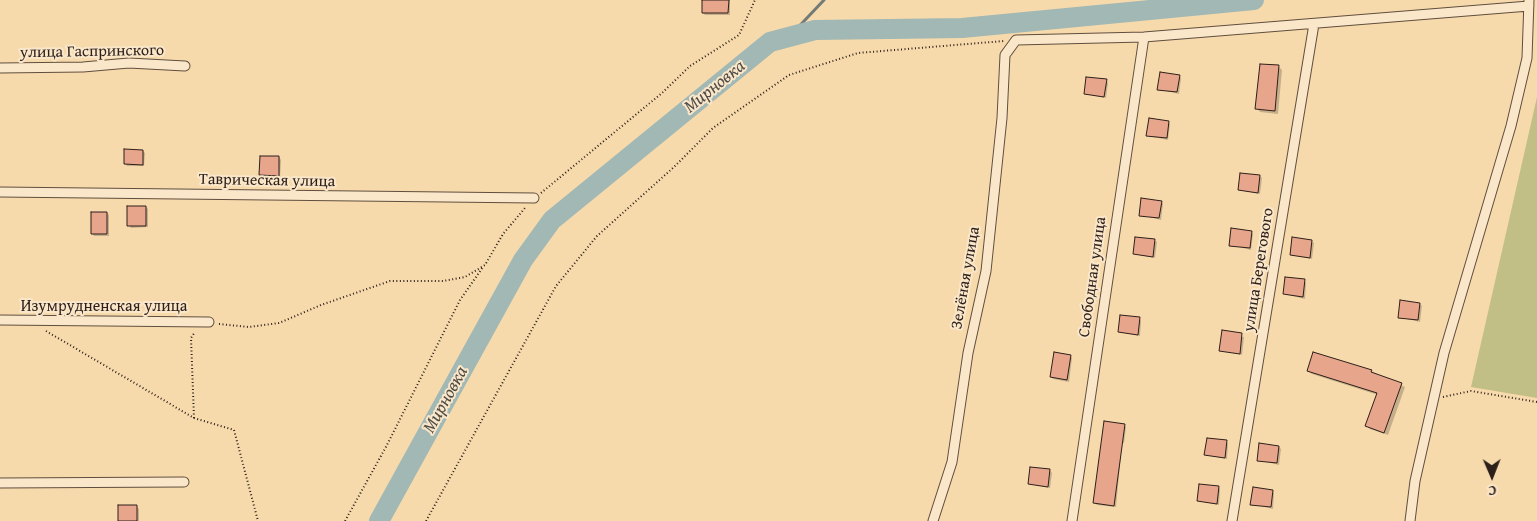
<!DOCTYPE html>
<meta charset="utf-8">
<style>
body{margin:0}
#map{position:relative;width:1537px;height:521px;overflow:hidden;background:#f7daac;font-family:"Gentium Book Plus",serif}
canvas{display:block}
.north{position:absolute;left:1467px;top:451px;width:50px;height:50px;-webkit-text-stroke:4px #fae7c9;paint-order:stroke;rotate:179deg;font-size:14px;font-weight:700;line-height:20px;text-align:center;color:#2d1f1a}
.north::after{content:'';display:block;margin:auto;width:18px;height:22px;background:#2d1f1a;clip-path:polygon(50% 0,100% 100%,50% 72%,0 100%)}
</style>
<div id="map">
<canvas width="1537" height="521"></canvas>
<div class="north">С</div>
</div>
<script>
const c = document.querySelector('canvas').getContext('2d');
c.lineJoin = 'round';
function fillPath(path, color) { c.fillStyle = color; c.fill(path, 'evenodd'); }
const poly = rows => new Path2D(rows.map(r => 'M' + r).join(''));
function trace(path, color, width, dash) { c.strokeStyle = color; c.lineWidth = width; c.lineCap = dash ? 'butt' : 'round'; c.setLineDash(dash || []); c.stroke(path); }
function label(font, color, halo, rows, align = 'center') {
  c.font = font + ' "Gentium Book Plus",serif'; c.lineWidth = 4; c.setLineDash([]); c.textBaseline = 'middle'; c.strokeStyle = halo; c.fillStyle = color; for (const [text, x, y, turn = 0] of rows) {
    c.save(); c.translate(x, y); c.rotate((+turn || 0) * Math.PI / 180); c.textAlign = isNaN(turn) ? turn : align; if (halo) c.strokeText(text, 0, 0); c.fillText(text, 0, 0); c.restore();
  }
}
fillPath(poly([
 [1537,97,1537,398,1471,387]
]), '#c1be86');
fillPath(poly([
 [703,0,730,0,730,15,705,15,703,13],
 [1279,67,1282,70,1278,114,1260,112,1257,108],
 [1179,76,1181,78,1179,94,1159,89],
 [1106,80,1108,83,1106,98,1086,94],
 [1168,122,1170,124,1168,140,1148,136],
 [143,151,145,153,144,166,127,166,125,163],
 [279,157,281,160,280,178,263,177,260,175],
 [1260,176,1262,178,1260,194,1239,190],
 [1161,202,1163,204,1161,220,1141,215],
 [146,207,148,209,148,227,131,228,129,225],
 [107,213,109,215,109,236,94,236,92,233],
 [1251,232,1253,234,1251,250,1231,245],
 [1154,240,1157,242,1155,258,1134,254],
 [1311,241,1314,243,1312,259,1291,255],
 [1304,280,1306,283,1305,299,1284,294],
 [1420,304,1422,306,1420,322,1399,317],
 [1139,318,1141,321,1140,336,1119,332],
 [1223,332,1244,337,1242,355,1220,350],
 [1314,353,1371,371,1405,387,1388,435,1370,429,1367,426,1378,395,1312,374,1308,371],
 [1070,356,1072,358,1069,382,1053,379,1051,377],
 [1124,425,1126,427,1124,443,1122,443,1116,507,1097,505,1095,503],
 [1226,441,1228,444,1227,459,1206,455],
 [1279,447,1281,449,1279,465,1258,460],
 [1050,470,1052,473,1050,488,1029,484],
 [1218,487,1220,489,1219,505,1198,501],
 [1272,491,1274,493,1273,509,1252,504],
 [137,507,139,509,139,521,119,521]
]), '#0003');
trace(poly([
 [788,38,824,0]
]), '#737b76', 3);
trace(poly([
 [379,521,523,260,552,220,770,42,815,30,962,28,1254,0]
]), '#a1b8b4', 20);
const building = poly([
 [702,0,729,0,728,13,702,13,702,0],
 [1260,64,1279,65,1275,111,1255,109,1260,64],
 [1160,72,1180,75,1177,92,1157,90,1160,72],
 [1086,77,1107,79,1104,97,1084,94,1086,77],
 [1149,118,1169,121,1167,138,1146,136,1149,118],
 [124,149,143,150,143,165,124,164,124,149],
 [260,156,279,156,279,176,259,175,260,156],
 [1240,173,1260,175,1258,193,1238,190,1240,173],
 [1141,198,1162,201,1159,218,1139,216,1141,198],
 [127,206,146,206,146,226,127,226,127,206],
 [91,212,107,212,107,234,91,234,91,212],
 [1231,228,1252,231,1250,248,1229,246,1231,228],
 [1135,237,1155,239,1153,257,1133,254,1135,237],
 [1292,237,1312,240,1310,258,1290,255,1292,237],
 [1285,277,1305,279,1303,297,1283,294,1285,277],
 [1400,300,1420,303,1418,320,1398,318,1400,300],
 [1120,315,1140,317,1138,335,1118,332,1120,315],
 [1222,330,1242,333,1240,354,1219,351,1222,330],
 [1054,352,1071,355,1067,380,1050,377,1054,352],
 [1313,352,1372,370,1371,372,1402,383,1384,433,1365,426,1377,393,1307,371,1313,352],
 [1104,421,1125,424,1114,506,1093,503,1104,421],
 [1207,438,1227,440,1225,458,1204,455,1207,438],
 [1259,443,1279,446,1277,463,1257,461,1259,443],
 [1030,467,1050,469,1048,487,1028,484,1030,467],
 [1199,484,1219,486,1217,504,1197,501,1199,484],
 [1253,487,1273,490,1271,507,1250,505,1253,487],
 [118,505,137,505,137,521,118,521,118,505]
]);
fillPath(building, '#e7a58b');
trace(building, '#2d1f1a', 1);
const street = poly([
 [0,68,83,67,129,63,185,66],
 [0,192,534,198],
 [0,320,209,322],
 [0,483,184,482],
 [933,521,952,462,968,353,986,271,1002,118,1005,55,1016,40,1144,37,1529,6],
 [1072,521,1144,37],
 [1232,521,1314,24],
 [1410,521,1415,481,1444,353,1511,126,1527,58,1529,0]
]);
trace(street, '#604e3e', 11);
trace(poly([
 [541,193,662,93,690,66,739,35,755,0],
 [219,324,249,327,279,323,321,305,390,281,443,281,465,277,485,265,503,234,525,208],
 [46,331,194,418,234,430,258,521],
 [1443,397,1471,391,1537,402],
 [194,418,191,338,195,332],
 [345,521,387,445,460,300,483,267],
 [426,521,556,286,597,236,674,167,713,128,789,75,858,53,1004,41]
]), '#2d1f1a', 2, [1, 2.5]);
trace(street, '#fae7c9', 9);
label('16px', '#2d1f1a', '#fae7c9', [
 ["улица Гаспринского",92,52,-1],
 ["Таврическая улица",267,181,1],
 ["улица Берегового",1259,270,-81],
 ["Свободная улица",1093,277,-82],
 ["Зелёная улица",966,278,-80],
 ["Изумрудненская улица",104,307]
]);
label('italic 18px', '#504d48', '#fae7c9', [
 ["Мирновка",715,87,-39],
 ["Мирновка",446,400,-61]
]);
</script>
